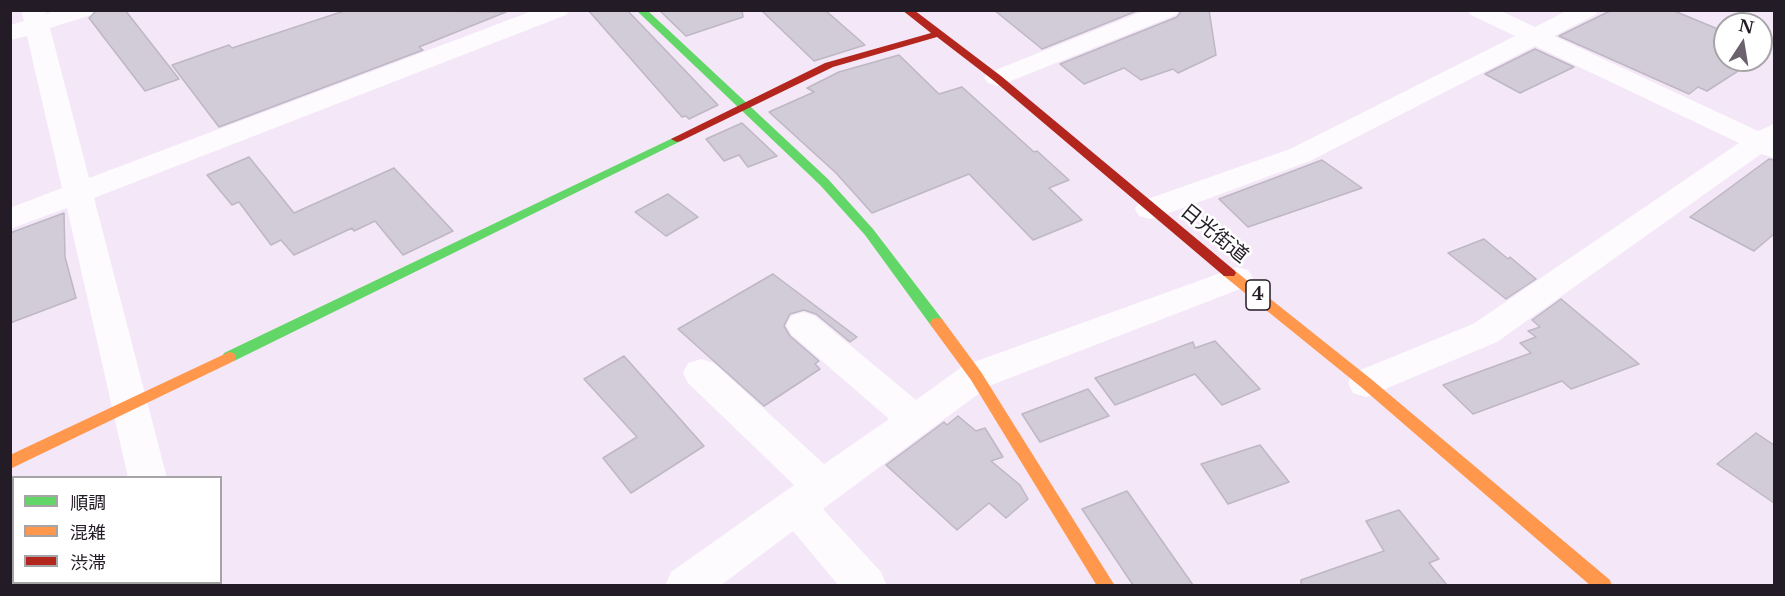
<!DOCTYPE html>
<meta charset="utf-8">
<style>
body{margin:0}
#map{position:relative;width:1785px;height:596px;overflow:hidden;background:#f4e7f7;font-family:"Libre Baskerville","Noto Sans JP",serif}
canvas{display:block}
.frame{position:absolute;inset:0;border:12px solid #231b25;pointer-events:none}
.legend{position:absolute;left:12px;top:476px;width:210px;height:108px;box-sizing:border-box;background:#fff;border:2px solid #a7a4a8;margin:0;padding:8px 10px;list-style:none;font-size:18px;color:#231b25}
.legend li{display:flex;align-items:center;gap:12px;height:30px}
.legend b{width:30px;border:2px solid #a7a4a8}
.north{position:absolute;left:1713px;top:12px;width:60px;height:60px;box-sizing:border-box;background:#fff;border:2px solid #a7a4a8;border-radius:50%;rotate:12deg;font-size:16px;font-weight:700;line-height:24px;text-align:center;color:#231b25}
.north::after{content:'';display:block;margin:auto;width:21px;height:27px;background:#6c626e;clip-path:polygon(50% 0,100% 100%,50% 72%,0 100%)}
</style>
<div id="map">
<canvas width="1785" height="596"></canvas>
<div class="frame"></div>
<ul class="legend">
<li><b style="height:8px;background:#63d668"></b>順調</li>
<li><b style="height:8px;background:#ff974d"></b>混雑</li>
<li><b style="height:8px;background:#b3261e"></b>渋滞</li>
</ul>
<div class="north">N</div>
</div>
<script>
const c = document.querySelector('canvas').getContext('2d');
c.lineJoin = 'round';
function fillPath(path, color) { c.fillStyle = color; c.fill(path, 'evenodd'); }
const poly = rows => new Path2D(rows.map(r => 'M' + r).join(''));
function trace(path, color, width, dash) { c.strokeStyle = color; c.lineWidth = width; c.lineCap = dash ? 'butt' : 'round'; c.setLineDash(dash || []); c.stroke(path); }
function label(font, color, halo, rows, align = 'center') {
  c.font = font + ' "Libre Baskerville","Noto Sans JP",serif'; c.lineWidth = 5; c.setLineDash([]); c.textBaseline = 'middle'; c.strokeStyle = halo; c.fillStyle = color; for (const [text, x, y, turn = 0] of rows) {
    c.save(); c.translate(x, y); c.rotate((+turn || 0) * Math.PI / 180); c.textAlign = isNaN(turn) ? turn : align; if (halo) c.strokeText(text, 0, 0); c.fillText(text, 0, 0); c.restore();
  }
}
const building = poly([
 [97,10,125,10,179,79,145,91,89,18,97,10],
 [347,10,506,12,419,47,423,50,219,127,172,65,229,45,232,48,347,10],
 [588,10,627,10,718,105,689,119,686,116,682,117,588,10],
 [659,10,742,10,743,17,686,36,659,10],
 [761,10,825,10,865,45,814,61,761,10],
 [994,10,1139,10,1042,49,994,10],
 [1182,10,1209,10,1216,55,1178,73,1173,69,1141,80,1124,68,1084,84,1060,64,1177,17,1182,10],
 [1612,10,1672,10,1725,32,1725,60,1755,60,1707,91,1698,87,1689,94,1559,36,1612,10],
 [1535,49,1574,67,1520,93,1485,74,1535,49],
 [899,55,939,94,962,87,1034,152,1037,151,1069,180,1049,188,1082,220,1033,240,969,174,872,213,836,173,769,112,814,92,807,88,839,72,899,55],
 [742,123,777,156,748,167,739,155,724,161,706,139,742,123],
 [249,157,294,213,394,168,453,231,403,255,375,221,354,231,352,228,294,255,281,240,271,245,239,202,232,205,207,175,249,157],
 [1769,159,1774,160,1774,234,1754,251,1690,217,1769,159],
 [1322,160,1362,188,1248,227,1219,199,1322,160],
 [668,194,698,217,666,236,635,212,668,194],
 [64,213,65,257,76,298,10,323,10,233,64,213],
 [1484,239,1508,259,1510,257,1536,279,1506,299,1448,253,1484,239],
 [773,274,857,337,850,342,816,314,804,310,790,314,784,326,790,336,819,361,815,364,820,369,764,406,678,329,773,274],
 [1561,299,1639,364,1571,389,1562,381,1473,414,1443,385,1531,353,1520,343,1536,337,1528,331,1540,327,1532,320,1561,299],
 [1215,341,1260,389,1222,405,1195,374,1115,405,1095,378,1193,342,1195,348,1215,341],
 [624,356,704,446,631,493,603,458,637,437,584,379,624,356],
 [1088,389,1109,416,1040,442,1022,414,1088,389],
 [958,416,976,431,985,428,1003,457,991,461,1020,485,1028,499,1006,518,989,503,957,530,886,465,944,422,947,425,958,416],
 [1756,433,1774,445,1774,503,1717,464,1756,433],
 [1260,445,1289,482,1228,504,1201,464,1260,445],
 [1127,491,1193,585,1133,585,1082,509,1127,491],
 [1399,510,1439,559,1429,563,1447,585,1301,585,1301,580,1384,551,1366,521,1399,510]
]);
fillPath(building, '#d2ccd8');
trace(building, '#beb7c4', 1.5);
fillPath(poly([
 [21,10,45,10,46,14,57,10,95,10,91,15,50,28,89,178,535,10,570,10,566,15,94,198,167,478,128,478,67,208,10,229,10,208,62,188,27,36,10,40,10,25,24,21,21,10],
 [1146,10,1180,10,1176,15,1006,83,997,86,988,83,984,78,988,73,1146,10],
 [1467,10,1499,10,1535,27,1568,10,1599,10,1595,15,1554,36,1758,131,1774,124,1774,158,1761,154,1497,342,1366,397,1353,393,1348,383,1353,373,1473,324,1739,143,1535,46,1310,161,1161,216,1150,219,1139,216,1135,209,1139,202,1290,149,1515,36,1471,15,1467,10],
 [1237,267,1248,270,1253,278,1248,286,989,386,823,509,881,572,887,586,839,586,793,531,720,586,665,586,671,572,794,485,688,383,683,373,688,363,701,359,714,363,824,464,889,419,791,334,786,325,791,316,803,312,815,316,916,400,963,366,1237,267],
 [153,582,195,582,196,586,154,586,153,582]
]), '#fdfbfe');
fillPath(poly([
 [636,10,647,10,828,179,873,229,942,319,944,323,942,327,932,327,865,235,820,185,636,10],
 [677,136,681,137,681,141,234,361,224,361,222,357,224,353,677,136]
]), '#63d668');
fillPath(poly([
 [1229,268,1234,270,1371,379,1610,580,1612,586,1591,586,1361,387,1224,276,1222,273,1224,270,1229,268],
 [937,318,942,319,981,372,1115,586,1097,586,971,380,932,327,930,323,932,319,937,318],
 [229,352,234,353,236,357,234,361,10,469,10,455,229,352]
]), '#ff974d');
fillPath(poly([
 [902,10,914,10,1001,76,1234,270,1236,273,1234,276,1224,276,993,80,937,37,833,67,681,141,677,142,671,139,825,63,931,33,902,10]
]), '#b3261e');
for (const [x, y, w] of [
 [1258,295,24]
]) { const box = new Path2D(); box.roundRect(x - w / 2, y - 15, w, 30, 4.5); c.fillStyle = '#fff'; c.fill(box); trace(box, '#231b25', 1.5); }
label('bold 18px', '#231b25', null, [
 ["4",1258,295]
]);
label('20px', '#231b25', '#fff', [
 ["日光街道",1214,234,39]
]);
</script>
